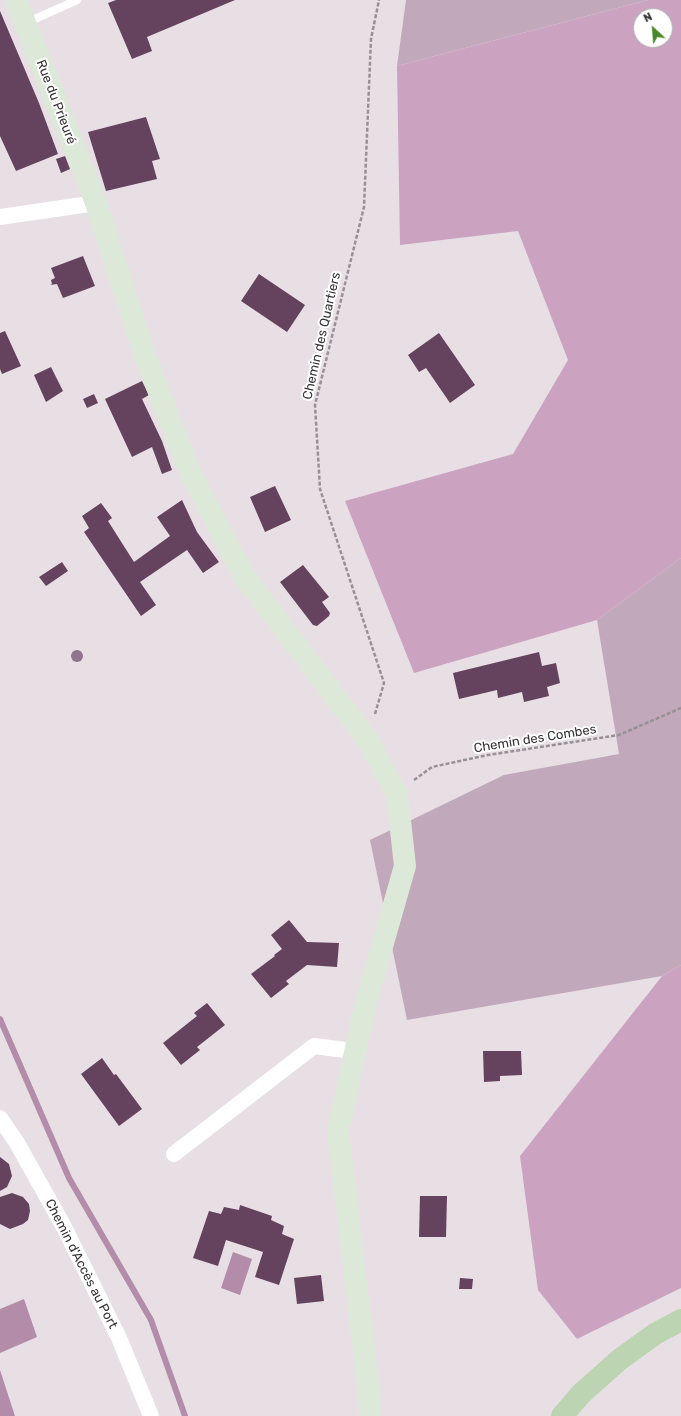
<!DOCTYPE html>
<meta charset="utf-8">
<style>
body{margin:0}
#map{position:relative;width:681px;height:1416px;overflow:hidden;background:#e8dfe5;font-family:Rubik,sans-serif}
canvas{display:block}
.north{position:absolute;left:633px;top:8px;width:40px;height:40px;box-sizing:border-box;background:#fff;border:1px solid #afadae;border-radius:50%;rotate:334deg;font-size:11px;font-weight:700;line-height:16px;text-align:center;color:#363335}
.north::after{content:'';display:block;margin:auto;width:14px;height:18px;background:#488727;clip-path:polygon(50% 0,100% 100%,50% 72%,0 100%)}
</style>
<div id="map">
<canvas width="681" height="1416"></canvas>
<div class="north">N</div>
</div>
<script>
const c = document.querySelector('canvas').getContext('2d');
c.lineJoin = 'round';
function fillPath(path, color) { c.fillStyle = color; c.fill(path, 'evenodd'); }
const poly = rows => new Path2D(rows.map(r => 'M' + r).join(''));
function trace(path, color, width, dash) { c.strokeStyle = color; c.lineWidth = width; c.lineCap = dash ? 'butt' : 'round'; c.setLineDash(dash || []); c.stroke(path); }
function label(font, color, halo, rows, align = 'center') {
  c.font = font + ' Rubik,sans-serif'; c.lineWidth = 4; c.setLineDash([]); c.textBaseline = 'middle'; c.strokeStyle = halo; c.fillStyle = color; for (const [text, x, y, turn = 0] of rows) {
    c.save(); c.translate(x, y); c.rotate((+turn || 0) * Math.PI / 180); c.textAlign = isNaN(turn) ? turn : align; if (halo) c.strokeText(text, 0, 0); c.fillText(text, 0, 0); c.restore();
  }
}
fillPath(poly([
 [406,0,648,0,397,66],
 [681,558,681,965,662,976,407,1020,370,840,504,775,619,754,597,620]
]), '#c1a8ba');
fillPath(poly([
 [648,0,681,0,681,558,597,620,414,673,345,501,513,454,568,360,518,231,400,245,397,66],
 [641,16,665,16,665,40,641,40],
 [681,965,681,1288,577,1339,538,1290,520,1156,662,976]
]), '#cba3c0');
fillPath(poly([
 [233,1252,252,1259,240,1295,221,1288],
 [24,1299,37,1337,0,1353,0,1309],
 [0,1370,15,1416,0,1416]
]), '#b38ca9');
trace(poly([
 [0,1019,69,1178,151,1320,185,1416]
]), '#b38ca9', 6);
fillPath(poly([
 [116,0,235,0,147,37,152,51,132,59,108,3],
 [0,11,39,103,58,154,16,171,0,136],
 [146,117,160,159,152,161,157,179,106,191,88,132],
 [65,156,70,169,61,173,56,159],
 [83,256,95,286,63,298,57,284,50,285,52,284,51,280,55,278,51,268],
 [259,274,305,305,287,332,241,301],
 [5,331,21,366,2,374,0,369,0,333],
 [439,333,475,385,450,403,426,368,419,372,408,355],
 [51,367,63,391,46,402,34,375],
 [142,381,149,395,142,399,162,441,172,470,162,474,152,447,132,457,105,399],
 [94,394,98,403,87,408,83,399],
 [275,486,291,520,265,532,250,497],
 [182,500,197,532,219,562,203,573,187,550,140,582,156,605,141,616,84,532,89,528,82,516,101,503,112,518,108,521,134,562,170,536,157,517],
 [62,562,68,571,46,586,39,577],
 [303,565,329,597,322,602,330,613,329,616,317,626,313,625,280,582],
 [539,652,542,666,556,663,560,683,547,687,549,696,524,702,522,692,498,698,497,690,459,699,453,673],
 [289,920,307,942,339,943,337,967,307,965,286,981,289,984,271,998,251,974,275,956,274,955,282,949,271,935],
 [207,1003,225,1025,197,1047,200,1050,181,1065,163,1043,197,1016,194,1013],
 [483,1051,521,1051,522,1075,500,1076,500,1081,484,1082],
 [102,1058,114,1075,116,1074,142,1109,119,1126,81,1074],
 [0,1157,9,1164,12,1176,7,1187,0,1191],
 [12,1193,23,1197,29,1204,30,1211,28,1220,23,1224,10,1229,0,1224,0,1197],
 [420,1196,447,1196,446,1237,419,1237],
 [240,1205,272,1216,271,1220,284,1226,282,1234,294,1239,279,1285,255,1277,263,1252,226,1240,218,1266,193,1258,209,1211,221,1214,224,1207,239,1210],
 [321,1275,324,1301,297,1304,294,1278],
 [460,1278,473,1279,472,1289,459,1289]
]), '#65425d');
trace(poly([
 [375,714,384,683,320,489,315,405,364,207,371,39,379,0],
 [414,780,432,767,488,755,619,735,681,708]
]), '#979195', 2.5, [4, 2]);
trace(poly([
 [26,23,77,0]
]), '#fff', 8);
trace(poly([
 [0,217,96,203],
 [0,1118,17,1143,64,1227,119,1338,151,1416],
 [174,1154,314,1046,354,1051]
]), '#fff', 16);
trace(poly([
 [16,0,96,203,145,356,190,472,244,576,367,739,397,794,405,866,365,1006,338,1131,368,1385,370,1416]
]), '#dde9d8', 22);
trace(poly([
 [562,1416,581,1394,619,1360,655,1334,681,1320]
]), '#bcd4b2', 22);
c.fillStyle = '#92738c';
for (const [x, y] of [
 [77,656]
]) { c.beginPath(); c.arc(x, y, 6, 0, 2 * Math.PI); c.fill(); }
label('13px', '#363335', '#fff', [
 ["Rue du Prieuré",56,102,69],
 ["Chemin des Quartiers",322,336,-77],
 ["Chemin des Combes",535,739,-9],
 ["Chemin d'Accès au Port",81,1264,63]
]);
</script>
